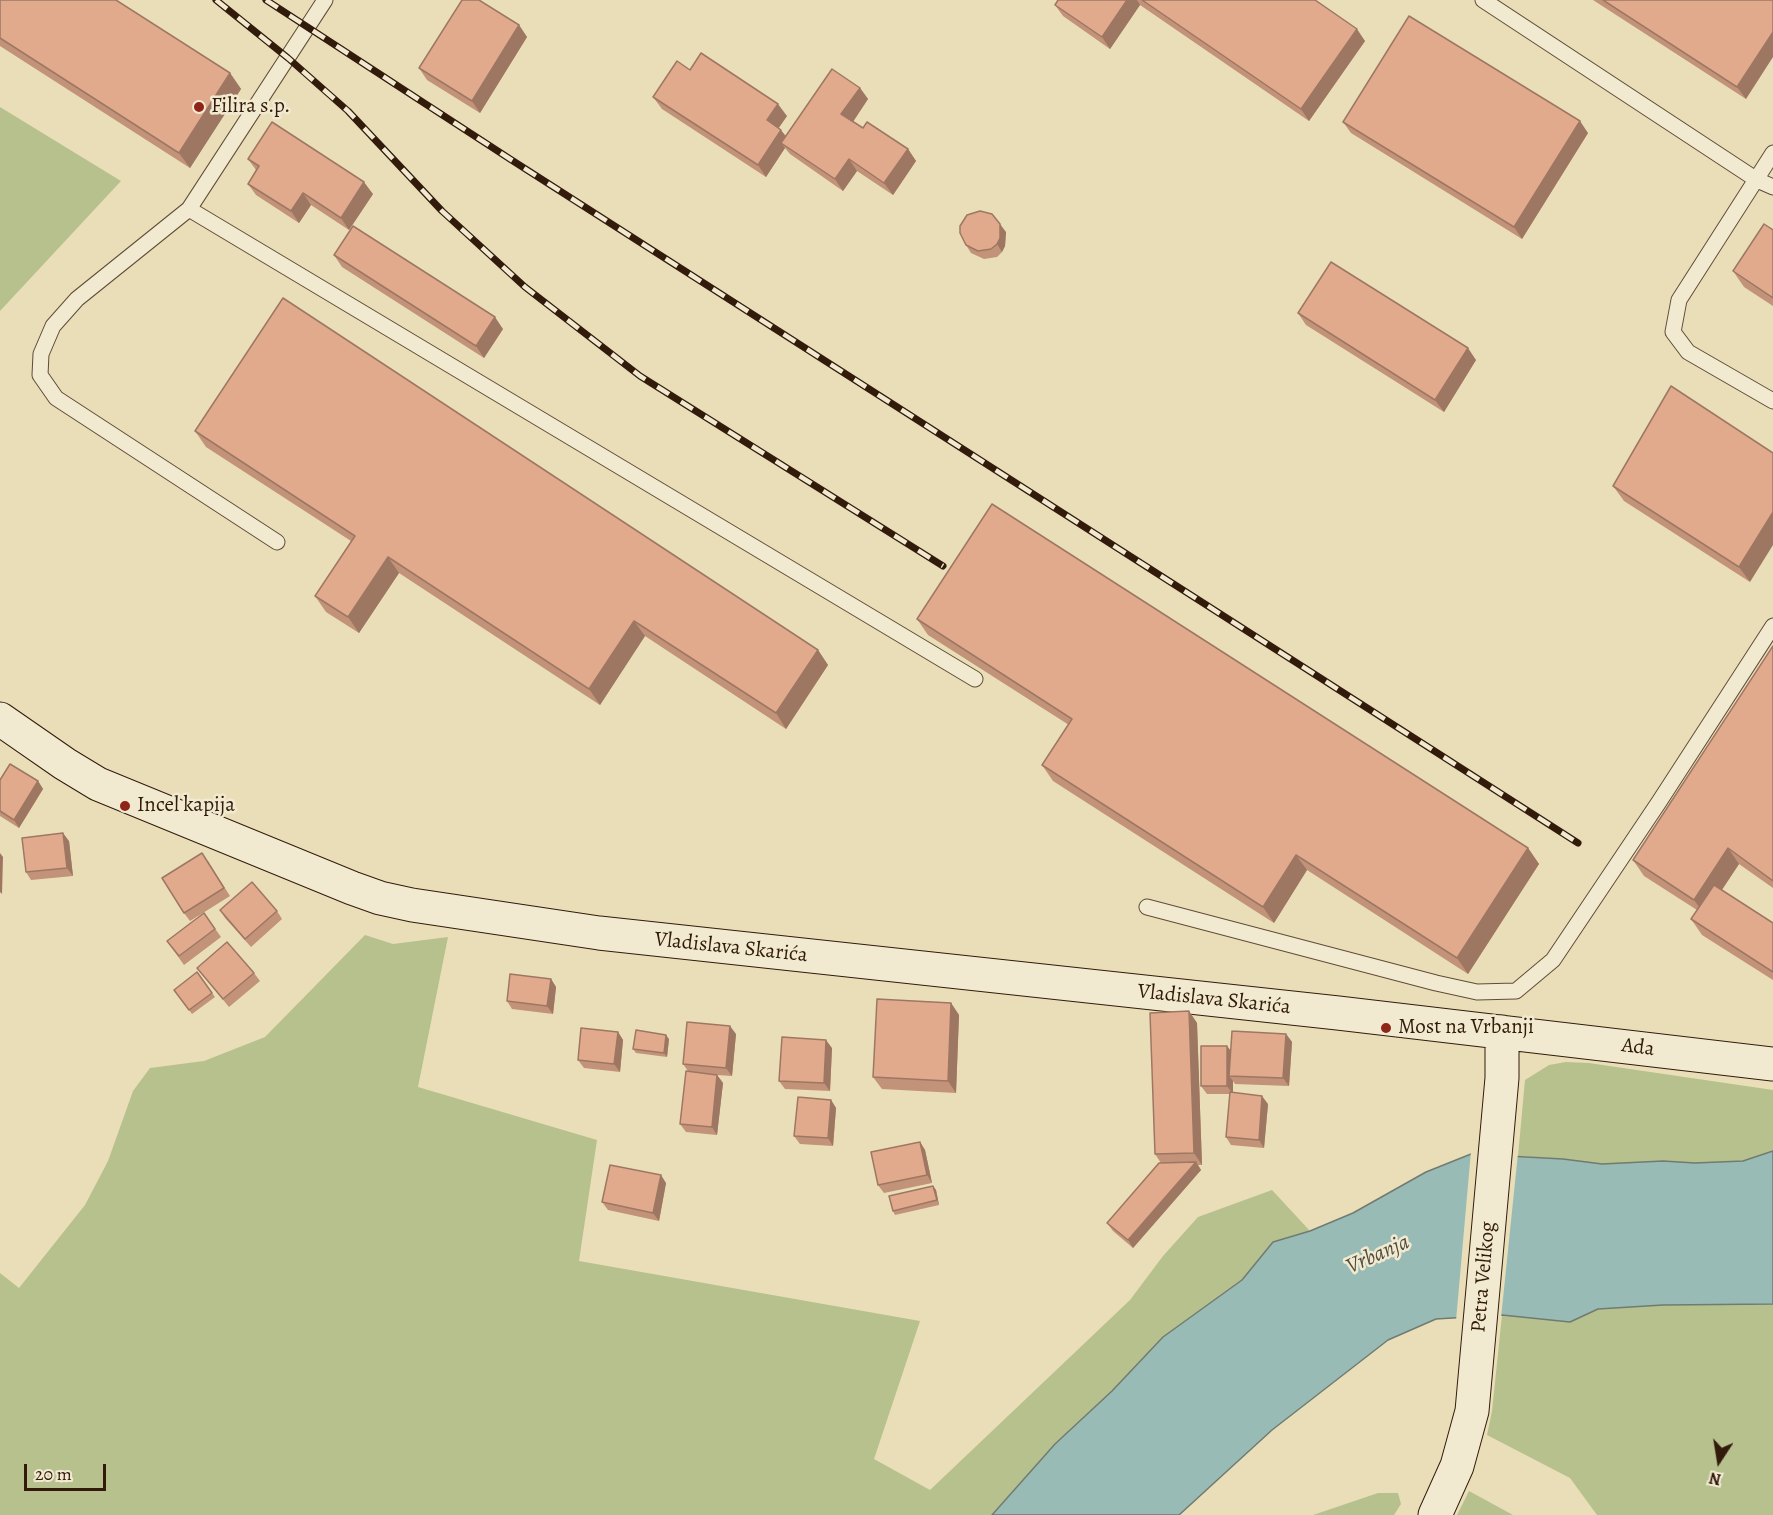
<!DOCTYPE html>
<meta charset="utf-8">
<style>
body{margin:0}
#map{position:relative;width:1773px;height:1515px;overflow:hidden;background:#e9deb8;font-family:Alegreya,serif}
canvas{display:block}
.north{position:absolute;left:1689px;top:1431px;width:60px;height:60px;-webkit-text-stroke:4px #f1ead1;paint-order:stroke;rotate:192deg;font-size:16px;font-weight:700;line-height:24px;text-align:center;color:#321b0b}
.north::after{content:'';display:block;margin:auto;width:21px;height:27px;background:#321b0b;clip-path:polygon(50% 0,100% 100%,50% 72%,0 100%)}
.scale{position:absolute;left:24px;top:1464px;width:82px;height:27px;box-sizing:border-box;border:3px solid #321b0b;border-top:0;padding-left:8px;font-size:18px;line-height:21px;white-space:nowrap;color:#321b0b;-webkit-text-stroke:4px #f1ead1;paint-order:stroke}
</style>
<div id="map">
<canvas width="1773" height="1515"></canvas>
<div class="north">N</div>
<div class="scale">20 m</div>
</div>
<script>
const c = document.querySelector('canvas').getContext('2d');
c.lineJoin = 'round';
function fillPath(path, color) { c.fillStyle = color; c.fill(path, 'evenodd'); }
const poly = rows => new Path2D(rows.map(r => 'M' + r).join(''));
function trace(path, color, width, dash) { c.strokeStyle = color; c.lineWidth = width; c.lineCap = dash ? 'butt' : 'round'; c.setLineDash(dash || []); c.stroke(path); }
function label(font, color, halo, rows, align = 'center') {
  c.font = font + ' Alegreya,serif'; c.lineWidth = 5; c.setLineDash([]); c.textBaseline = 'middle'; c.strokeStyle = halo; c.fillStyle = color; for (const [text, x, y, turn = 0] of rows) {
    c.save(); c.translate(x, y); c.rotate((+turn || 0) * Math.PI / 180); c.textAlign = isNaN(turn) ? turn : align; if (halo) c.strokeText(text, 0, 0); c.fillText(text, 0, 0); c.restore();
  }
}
fillPath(poly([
 [0,107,121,181,0,311],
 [365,935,393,944,448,937,418,1087,597,1140,579,1261,920,1321,874,1459,930,1490,1130,1300,1163,1256,1198,1217,1272,1190,1310,1231,1273,1242,1242,1280,1163,1337,1112,1391,1055,1444,992,1515,0,1515,0,1273,19,1288,85,1205,108,1161,133,1091,150,1068,204,1061,265,1037],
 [1566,1062,1589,1063,1773,1090,1773,1151,1743,1161,1695,1163,1663,1161,1602,1164,1563,1159,1518,1156,1525,1080,1549,1065],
 [1773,1304,1773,1515,1597,1515,1570,1478,1487,1435,1492,1411,1502,1315,1570,1322,1598,1309,1663,1305],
 [1469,1491,1513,1515,1457,1515],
 [1378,1493,1398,1493,1401,1504,1394,1515,1313,1515]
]), '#b7c18e');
const water = poly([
 [1773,1151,1773,1304,1663,1305,1598,1309,1570,1322,1502,1315,1436,1319,1388,1340,1272,1430,1179,1515,992,1515,1055,1444,1112,1391,1163,1337,1242,1280,1273,1242,1310,1231,1353,1213,1426,1172,1471,1154,1563,1159,1602,1164,1663,1161,1695,1163,1743,1161,1773,1151]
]);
fillPath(water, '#99bbb6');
trace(water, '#707b72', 1.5);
fillPath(poly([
 [1471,1151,1518,1153,1501,1318,1456,1321]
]), '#e9deb8');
const lane = poly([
 [325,0,189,209,975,679],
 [1483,0,1757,180,1773,187],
 [1773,153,1679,300,1673,332,1688,352,1773,401],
 [189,209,77,299,53,326,41,354,40,375,56,398,277,542],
 [1147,907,1436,983,1477,992,1516,991,1553,960,1659,802,1773,626]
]);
const secondary = poly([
 [0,719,65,764,98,784,352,888,380,898,412,905,599,933,1338,1013,1773,1064],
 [1435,1515,1457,1466,1472,1411,1502,1078,1502,1032]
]);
trace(lane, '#604c36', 17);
trace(secondary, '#321b0b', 35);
trace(lane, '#f1ead1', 15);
trace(secondary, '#f1ead1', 33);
const rail = poly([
 [216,0,288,58,348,111,442,211,525,287,640,376,943,566],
 [266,0,510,159,1578,843]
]);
trace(rail, '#321b0b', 7);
trace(rail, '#f1ead1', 4.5, [14]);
fillPath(poly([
 [0,0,230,73,241,89,190,168,0,46],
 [1058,0,1315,0,1365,41,1309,121,1140,5,1110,49,1063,16,1055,5],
 [1593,0,1773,0,1746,99],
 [519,25,527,37,480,113,427,80,419,68],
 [690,70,787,116,778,128,786,136,860,88,868,99,853,122,863,128,908,149,916,161,893,195,857,171,843,191,790,154,785,148,766,177,662,109,653,97],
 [1343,122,1588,133,1522,239,1351,133],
 [248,159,373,194,349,230,311,205,299,223,256,195,248,184,256,170],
 [1773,230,1773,306,1744,287,1733,271],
 [1006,232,1005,246,1002,252,997,257,984,259,971,253,966,245],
 [334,255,503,329,484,358,342,267],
 [1298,313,1476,360,1444,412,1306,325],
 [1671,386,1750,582,1624,501,1613,486],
 [195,431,818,650,828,665,786,729,645,636,600,705,399,573,359,633,326,612,315,596,351,541,206,447],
 [917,619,1528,848,1539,864,1468,974,1307,870,1274,923,1053,781,1042,765,1069,725,928,635],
 [1773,646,1773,888,1739,864,1722,890,1773,923,1773,980,1702,935,1691,919,1697,910,1644,876,1633,860],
 [0,780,38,781,43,789,19,828,0,816],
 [69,841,73,876,31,880,26,872],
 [208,861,230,896,190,921,184,913],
 [220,910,277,911,282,919,251,947,225,918],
 [204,913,221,937,184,965,167,941],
 [197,968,254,973,260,981,229,1007],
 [197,972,215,997,192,1014,174,990],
 [551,979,556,987,553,1014,512,1009,507,1001],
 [951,1003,959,1015,956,1093,882,1089,873,1077],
 [1189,1011,1197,1023,1202,1165,1198,1165,1201,1170,1133,1248,1113,1231,1107,1223,1161,1163,1155,1154],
 [618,1032,623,1040,620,1072,584,1068,578,1060],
 [736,1034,732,1076,717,1075,723,1083,717,1135,686,1132,680,1124,688,1071,683,1064],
 [1286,1034,1292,1042,1289,1086,1235,1084,1233,1081,1233,1093,1268,1104,1264,1148,1231,1145,1226,1137,1230,1094,1207,1094,1201,1086,1227,1046,1231,1051],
 [669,1039,667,1057,636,1053,633,1049],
 [832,1048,830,1091,785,1089,779,1081],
 [831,1100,836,1108,833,1146,800,1144,794,1136],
 [920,1142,925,1150,932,1183,884,1193,878,1185],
 [666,1183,659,1221,608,1210,602,1202],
 [933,1186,936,1190,939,1205,895,1215,893,1211]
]), '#c29279');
fillPath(poly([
 [1127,0,1137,0,1140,5,1110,49,1102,37],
 [519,25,527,37,480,113,472,101],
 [1357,29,1365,41,1309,121,1301,109],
 [1773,32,1773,57,1746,99,1737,87],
 [230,73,241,89,190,168,179,153],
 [860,88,868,99,850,126,841,114],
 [778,104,787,116,776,132,767,120],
 [1580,121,1588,133,1522,239,1514,227],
 [781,130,790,142,781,143,785,148,766,177,758,165],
 [908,149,916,161,893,195,884,183],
 [849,159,857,171,843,191,835,179],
 [364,182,373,194,349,230,341,218],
 [303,193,311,205,299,223,291,211],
 [1000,224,1006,232,1005,246,1002,252,997,244],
 [495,317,503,329,484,358,476,346],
 [1468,348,1476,360,1444,412,1435,400],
 [1773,512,1773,545,1750,582,1739,567],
 [388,557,399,573,359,633,348,617],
 [634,621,645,636,600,705,589,689],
 [818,650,828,665,786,729,776,713],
 [38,781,43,789,19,828,14,820],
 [63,833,69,841,73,876,67,868],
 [1528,848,1539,864,1468,974,1457,958],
 [1728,848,1739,864,1705,915,1694,900],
 [0,853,3,857,2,894,0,892],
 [1296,855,1307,870,1274,923,1263,907],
 [551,979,556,987,553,1014,547,1006],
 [951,1003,959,1015,956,1093,948,1081],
 [1189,1011,1197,1023,1202,1165,1194,1153],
 [730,1026,736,1034,732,1076,726,1068],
 [618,1032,623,1040,620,1072,614,1064],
 [1286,1034,1292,1042,1289,1086,1283,1078],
 [666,1035,669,1039,667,1057,664,1053],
 [826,1040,832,1048,830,1091,824,1083],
 [1227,1046,1233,1054,1229,1076,1233,1081,1233,1094,1227,1086],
 [717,1075,723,1083,717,1135,712,1127],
 [1262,1096,1268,1104,1264,1148,1259,1140],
 [831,1100,836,1108,833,1146,828,1138],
 [920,1142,925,1150,932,1183,927,1175],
 [1196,1162,1201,1170,1133,1248,1128,1240],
 [661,1175,666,1183,659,1221,653,1213],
 [933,1186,936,1190,939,1205,937,1200]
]), '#9e7763');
const building = poly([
 [0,0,116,0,230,73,179,153,0,38,0,0],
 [462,0,479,0,519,25,472,101,419,68,462,0],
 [1058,0,1127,0,1102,37,1055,5,1058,0],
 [1142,0,1315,0,1357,29,1301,109,1142,0],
 [1603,0,1773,0,1773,32,1737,87,1603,0],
 [1409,16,1580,121,1514,227,1343,122,1409,16],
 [701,53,778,104,767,120,781,130,758,165,653,97,677,61,690,70,701,53],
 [832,69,860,88,841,114,863,128,867,122,908,149,884,183,849,159,835,179,781,143,832,69],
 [272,122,364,182,341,218,303,193,291,211,248,184,259,166,248,159,272,122],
 [980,211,992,214,1000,224,1000,238,997,244,991,249,978,251,966,245,960,233,960,226,967,215,980,211],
 [1764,224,1773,230,1773,298,1733,271,1764,224],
 [353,226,495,317,476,346,334,255,353,226],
 [1331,262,1468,348,1435,400,1298,313,1331,262],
 [283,298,818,650,776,713,634,621,589,689,388,557,348,617,315,596,355,536,195,431,283,298],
 [1671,386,1773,453,1773,512,1739,567,1613,486,1671,386],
 [992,504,1528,848,1457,958,1296,855,1263,907,1042,765,1072,719,917,619,992,504],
 [1773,646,1773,881,1728,848,1694,900,1633,860,1773,646],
 [10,764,38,781,14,820,0,811,0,780,10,764],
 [63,833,67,868,26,872,22,838,63,833],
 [202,853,224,888,184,913,162,878,202,853],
 [252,882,277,911,245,939,220,910,252,882],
 [1714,885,1773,923,1773,972,1691,919,1714,885],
 [204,913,215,929,179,956,167,941,204,913],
 [227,942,254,973,223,999,197,968,227,942],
 [197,972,212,993,189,1010,174,990,197,972],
 [510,974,551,979,547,1006,507,1001,510,974],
 [877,999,951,1003,948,1081,873,1077,877,999],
 [1189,1011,1194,1153,1155,1154,1150,1013,1189,1011],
 [687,1022,730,1026,726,1068,683,1064,687,1022],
 [581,1028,618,1032,614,1064,578,1060,581,1028],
 [636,1030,666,1035,664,1053,633,1049,636,1030],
 [1232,1031,1286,1034,1283,1078,1229,1076,1232,1031],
 [782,1037,826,1040,824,1083,779,1081,782,1037],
 [1201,1046,1227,1046,1227,1086,1201,1086,1201,1046],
 [686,1071,717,1075,712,1127,680,1124,686,1071],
 [1230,1092,1262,1096,1259,1140,1226,1137,1230,1092],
 [798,1097,831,1100,828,1138,794,1136,798,1097],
 [920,1142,927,1175,878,1185,871,1152,920,1142],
 [1196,1162,1128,1240,1107,1223,1159,1163,1196,1162],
 [610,1165,661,1175,653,1213,602,1202,610,1165],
 [933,1186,937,1200,893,1211,889,1196,933,1186]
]);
fillPath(building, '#e2aa8d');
trace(building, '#9e7763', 1.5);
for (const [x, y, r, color] of [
 [199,107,6,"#8f2418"],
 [125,806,6,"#8f2418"],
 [1386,1028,6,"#8f2418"]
]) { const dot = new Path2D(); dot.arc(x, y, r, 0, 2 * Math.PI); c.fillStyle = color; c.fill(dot); trace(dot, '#f1ead1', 2); }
label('21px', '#321b0b', '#f1ead1', [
 ["Filira s.p.",211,107],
 ["Incel kapija",137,806],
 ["Most na Vrbanji",1398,1028]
], 'left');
label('21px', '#321b0b', '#f1ead1', [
 ["Vladislava Skarića",731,948,6],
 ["Vladislava Skarića",1214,1000,6],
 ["Ada",1638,1048,7],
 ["Petra Velikog",1484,1277,-85]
]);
label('italic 22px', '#514b3e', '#f1ead1', [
 ["Vrbanja",1378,1255,-24]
]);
</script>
